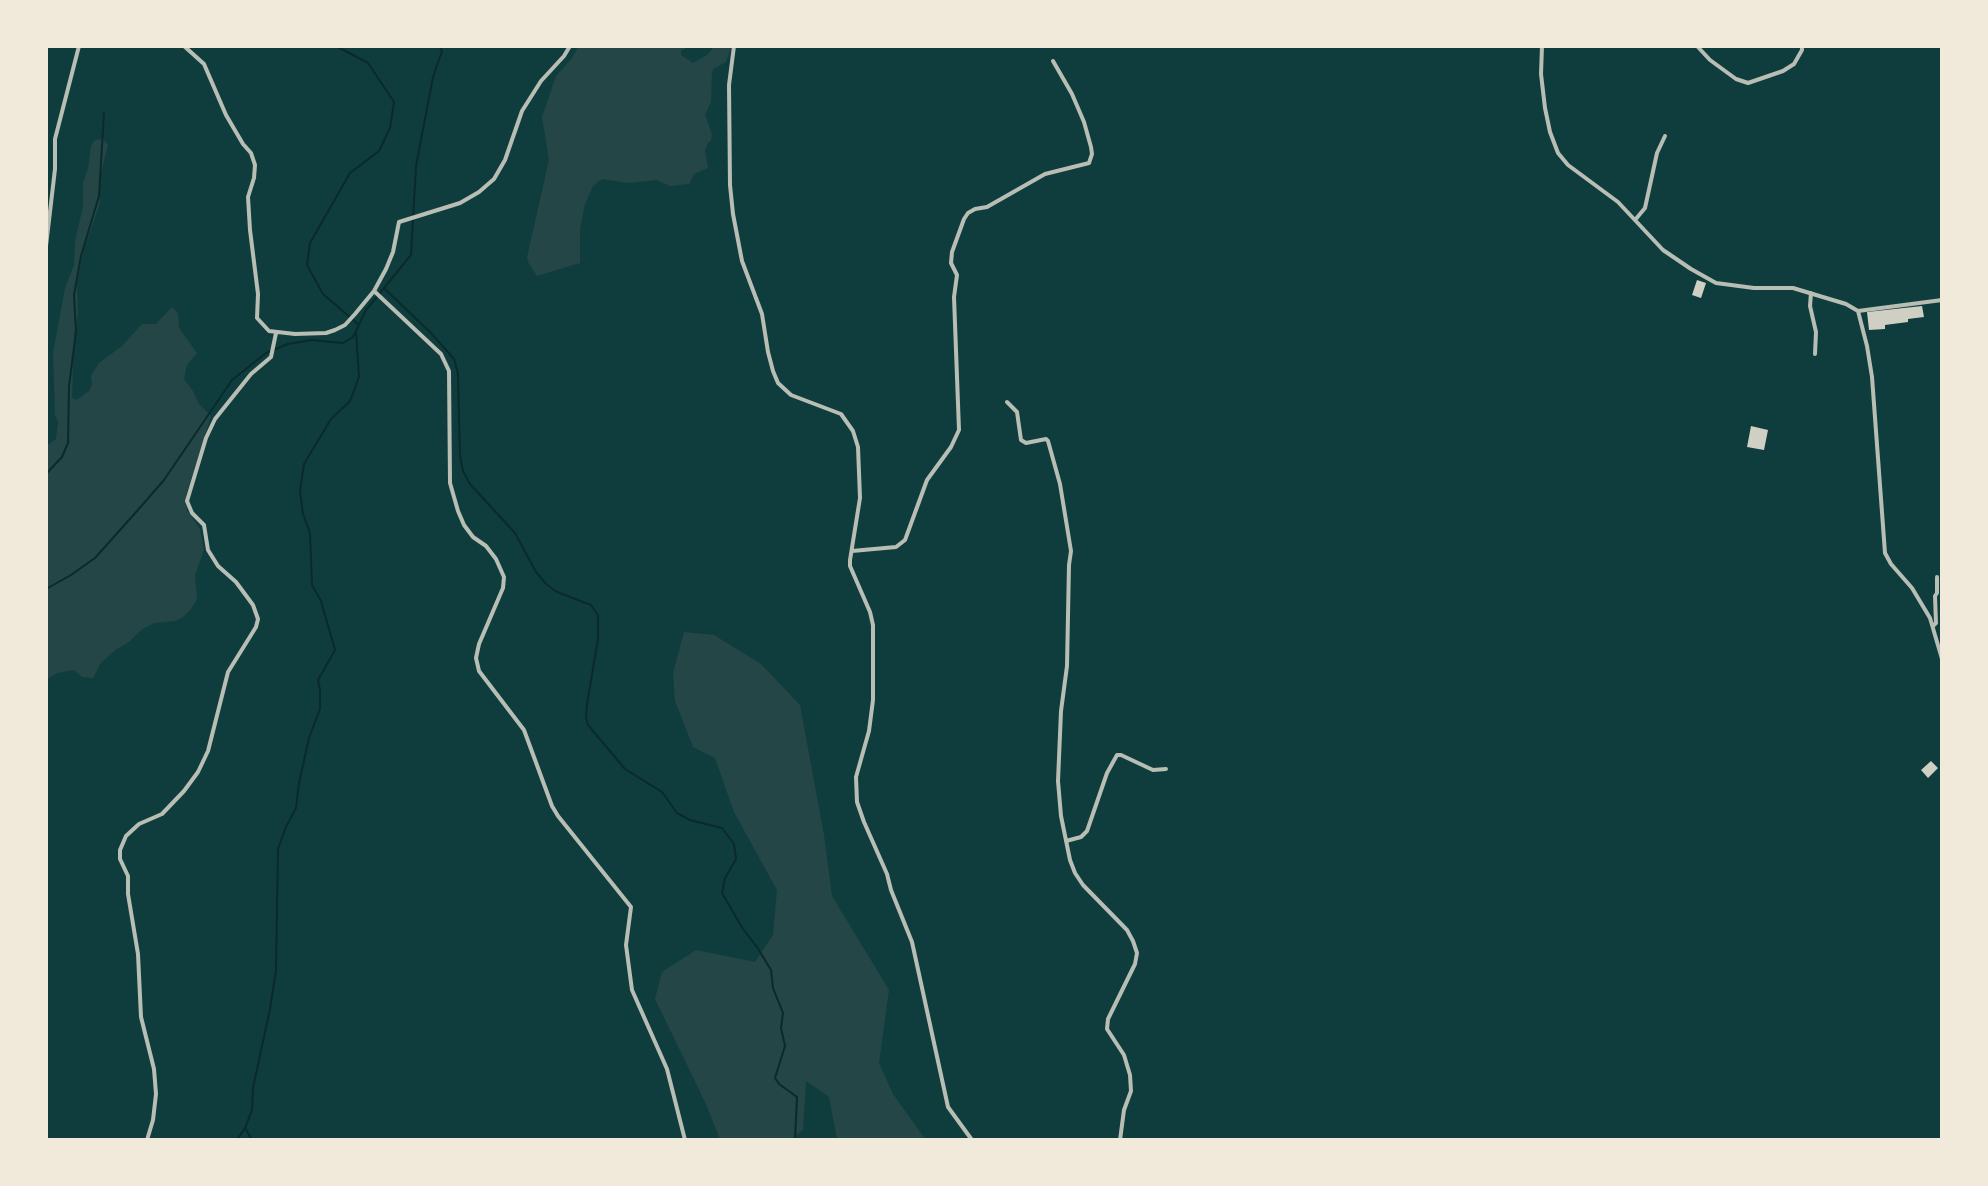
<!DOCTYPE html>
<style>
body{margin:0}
#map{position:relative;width:1988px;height:1186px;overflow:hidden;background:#0f3d3e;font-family:"Golos Text",sans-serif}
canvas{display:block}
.frame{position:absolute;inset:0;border:48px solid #f1e9da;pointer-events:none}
</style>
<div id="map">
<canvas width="1988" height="1186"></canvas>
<div class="frame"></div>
</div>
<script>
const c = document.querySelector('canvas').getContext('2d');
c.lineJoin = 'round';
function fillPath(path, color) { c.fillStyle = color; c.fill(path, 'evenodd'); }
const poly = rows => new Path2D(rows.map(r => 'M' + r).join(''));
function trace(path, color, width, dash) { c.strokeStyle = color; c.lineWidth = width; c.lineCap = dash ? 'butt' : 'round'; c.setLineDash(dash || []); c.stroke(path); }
fillPath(poly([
 [578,47,688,47,681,51,681,55,693,63,707,55,714,47,731,48,726,62,713,69,712,73,711,102,705,115,712,134,711,141,708,143,705,150,708,168,694,174,689,184,670,186,657,180,627,183,602,179,593,186,585,204,580,228,580,263,537,276,529,264,527,257,549,160,542,117,556,76,573,57],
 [103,139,108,145,99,181,100,203,84,249,77,284,78,313,74,336,72,398,77,400,90,390,92,384,91,376,99,363,122,346,142,324,156,324,172,307,178,313,179,328,197,353,187,365,184,379,193,391,199,404,211,416,186,495,187,510,200,529,204,550,195,575,197,599,191,609,182,618,175,621,154,623,141,630,129,642,115,650,100,664,93,678,82,677,74,670,58,673,47,679,46,446,56,439,58,422,55,415,53,353,65,288,74,265,75,242,83,206,83,183,88,169,91,146,95,140],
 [684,632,714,635,761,664,800,705,824,835,832,896,889,990,879,1063,893,1094,925,1139,837,1139,829,1097,806,1081,803,1130,791,1139,720,1139,705,1102,655,999,662,972,696,950,755,962,773,935,777,890,734,812,715,758,693,747,675,701,673,673]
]), '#244646');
trace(poly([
 [336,46,368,63,394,102,390,128,379,151,350,173,310,243,307,265,323,294,359,325],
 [385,289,431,333,454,359,458,374,460,456,463,471,470,484,515,533,536,572,546,584,557,592,591,605,598,615,598,639,587,704,586,718,588,725,625,769,662,792,677,813,690,820,722,828,734,844,736,859,725,878,722,893,743,929,757,947,771,970,773,988,783,1013,781,1028,785,1046,775,1078,779,1084,797,1097,795,1140],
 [46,474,62,457,68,443,69,386,76,332,74,295,81,256,99,196,104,112],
 [46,589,71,575,95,558,137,511,164,480,232,380,266,353,288,344,311,340,343,343,353,337,366,310,411,255,416,166,433,77,442,51,440,46],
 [237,1140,245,1128],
 [252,1140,245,1128,252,1110,253,1088,270,1009,276,970,278,849,285,829,296,808,299,783,309,738,320,709,320,690,318,680,335,650,321,601,312,585,310,533,303,514,300,491,304,464,331,419,350,401,359,377,356,331]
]), '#0a2a2b', 2);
fillPath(poly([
 [1697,280,1706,283,1701,298,1692,295],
 [1922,306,1924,317,1908,319,1908,322,1885,325,1885,329,1869,330,1867,312],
 [1751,426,1768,430,1764,450,1747,447],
 [1931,761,1938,768,1928,778,1921,770]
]), '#cfcfc3');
trace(poly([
 [184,46,204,64,226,115,243,144,251,153,255,165,254,178,248,197,250,230,258,294,257,318,269,331,295,334,326,333,335,330,345,325,355,314,374,291,386,269,393,252,399,222,460,203,479,192,494,179,505,160,522,111,541,81,564,56,570,46],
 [734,46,729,85,730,185,733,214,742,261,762,314,768,352,773,371,778,383,791,395,841,414,853,431,858,447,860,498,850,560,850,566,870,612,873,625,873,700,869,731,856,777,857,802,864,822,887,874,891,890,912,942,948,1107,972,1140],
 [1542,46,1541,74,1545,108,1550,132,1558,153,1568,165,1618,202,1663,250,1691,269,1716,283,1754,288,1793,288,1846,304,1858,311,1867,346,1872,377,1885,553,1891,564,1912,588,1930,618,1942,659],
 [1697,46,1710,60,1736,79,1748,83,1783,71,1794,64,1802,50,1802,46],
 [1635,220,1645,208,1657,153,1665,136],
 [46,246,55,169,55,139,79,46],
 [374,291,441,354,449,371,450,483,458,511,464,525,473,537,486,546,496,559,504,577,503,588,479,644,476,658,479,671,524,730,552,806,558,816,631,907,626,945,632,990,667,1069,685,1140],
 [1811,293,1810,306,1816,332,1815,354],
 [1858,311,1942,300],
 [1007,402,1017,412,1021,440,1026,443,1046,439,1048,441,1060,484,1071,551,1069,565,1067,666,1061,711,1058,781,1061,816,1070,860,1075,873,1083,885,1127,930,1133,941,1137,953,1135,964,1108,1019,1107,1029,1124,1055,1130,1075,1131,1091,1124,1110,1120,1140],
 [852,551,896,547,905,540,927,480,951,447,959,430,954,297,957,275,951,263,952,252,964,219,968,213,975,209,987,207,1045,174,1089,163,1092,154,1091,147,1084,122,1072,94,1053,61],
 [1933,626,1936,623,1935,596,1937,593,1937,577],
 [1066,841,1081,837,1087,831,1107,773,1117,755,1121,755,1153,770,1166,769],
 [147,1140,153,1120,156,1094,154,1069,141,1017,138,954,128,894,128,876,120,859,120,850,126,836,139,824,162,814,184,791,198,772,208,751,228,672,256,627,258,619,253,605,236,582,218,566,208,550,204,525,192,513,187,501,206,438,215,419,251,374,271,357,276,333]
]), '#b8beb3', 4);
</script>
